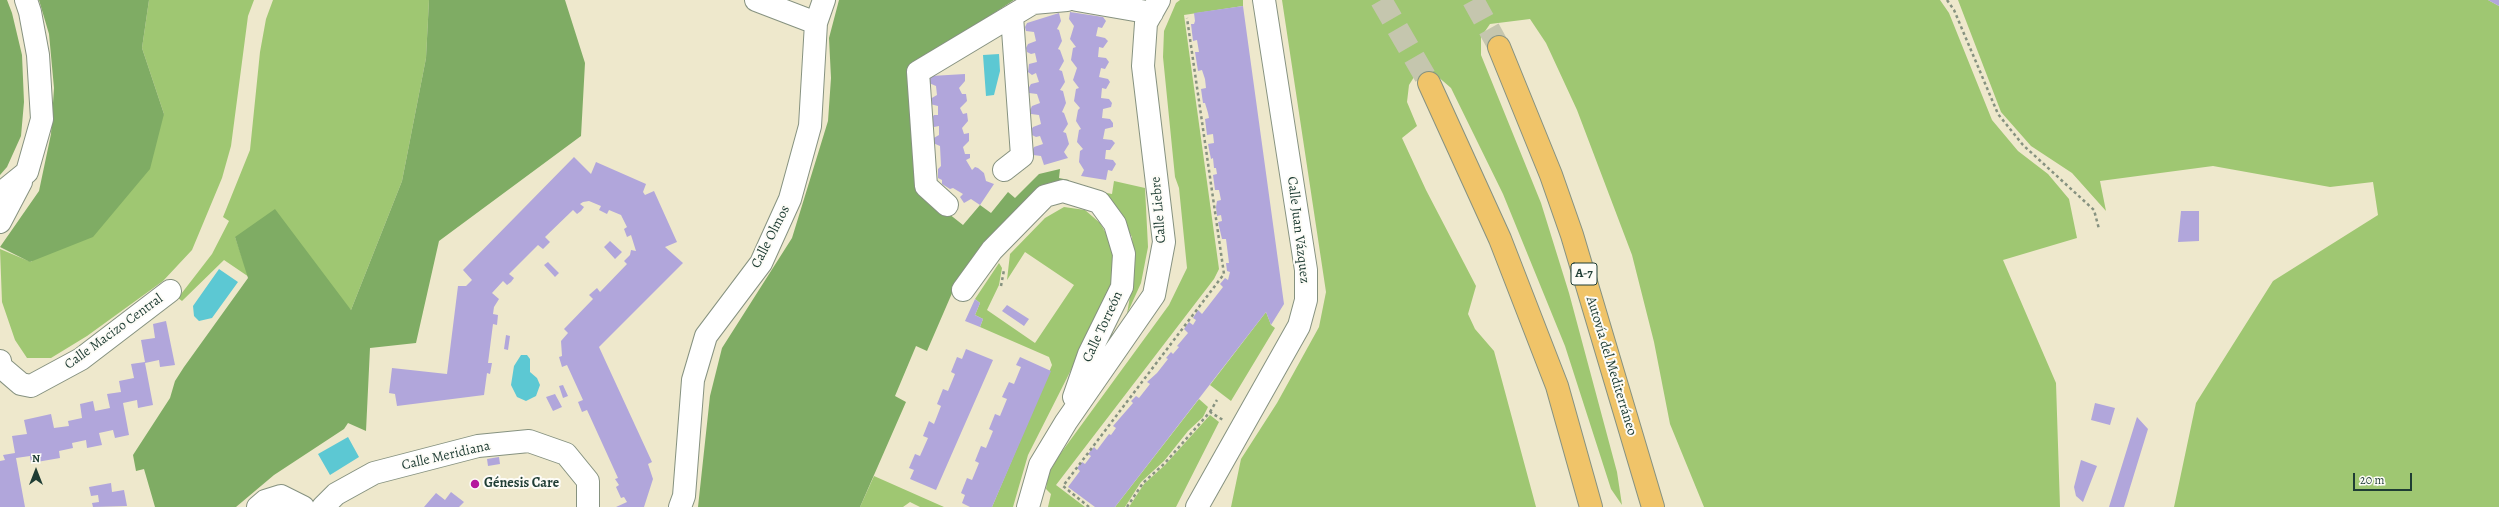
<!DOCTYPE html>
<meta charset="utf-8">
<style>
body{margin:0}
#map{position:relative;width:2499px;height:507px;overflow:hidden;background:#eee8cc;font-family:Alegreya,serif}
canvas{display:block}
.north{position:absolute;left:16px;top:451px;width:40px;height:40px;-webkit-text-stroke:3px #fdfcf7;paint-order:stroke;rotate:0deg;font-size:11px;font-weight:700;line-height:16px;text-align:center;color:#1f3d34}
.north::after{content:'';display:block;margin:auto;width:14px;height:18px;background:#1f3d34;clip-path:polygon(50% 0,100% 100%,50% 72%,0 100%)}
.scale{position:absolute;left:2353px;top:473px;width:59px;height:18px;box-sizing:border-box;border:2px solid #1f3d34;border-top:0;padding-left:5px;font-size:12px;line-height:14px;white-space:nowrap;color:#1f3d34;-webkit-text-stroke:3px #fdfcf7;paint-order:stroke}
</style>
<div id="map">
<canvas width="2499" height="507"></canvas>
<div class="north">N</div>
<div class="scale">20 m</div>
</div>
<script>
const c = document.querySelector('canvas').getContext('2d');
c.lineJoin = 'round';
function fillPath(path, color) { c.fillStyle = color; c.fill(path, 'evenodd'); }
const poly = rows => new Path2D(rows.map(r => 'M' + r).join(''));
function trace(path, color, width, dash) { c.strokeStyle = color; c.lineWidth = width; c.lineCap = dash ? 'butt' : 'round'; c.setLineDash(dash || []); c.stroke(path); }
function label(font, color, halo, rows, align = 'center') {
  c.font = font + ' Alegreya,serif'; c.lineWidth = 4; c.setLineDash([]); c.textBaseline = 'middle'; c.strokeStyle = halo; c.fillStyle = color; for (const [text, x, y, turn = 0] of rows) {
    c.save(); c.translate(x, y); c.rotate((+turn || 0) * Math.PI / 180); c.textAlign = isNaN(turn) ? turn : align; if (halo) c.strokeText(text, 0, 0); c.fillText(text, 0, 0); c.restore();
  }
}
fillPath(poly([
 [149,0,254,0,248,16,231,146,222,178,192,250,163,281,87,336,51,358,27,358,15,340,2,302,0,249,31,262,164,114,142,48],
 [273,0,429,0,426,58,402,181,351,310,235,237,249,277,224,260,182,301,178,298,212,254,229,221,223,217,250,150,260,52,266,19],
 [1180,0,1243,0,1243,6,1184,15,1219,269,1214,279,1056,485,1085,507,1048,507,1051,494,1046,489,1048,475,1058,457,1169,305,1187,268,1179,188,1175,177,1163,57,1164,31,1176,3],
 [1282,0,1940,0,1949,13,1992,120,2018,151,2048,174,2069,199,2077,238,2003,260,2056,383,2060,507,1704,507,1670,424,1654,342,1632,255,1577,110,1546,43,1530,19,1490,24,1481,37,1481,55,1541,203,1569,293,1617,472,1622,505,1611,489,1565,346,1503,194,1451,88,1436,75,1426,73,1414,77,1409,85,1407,102,1417,126,1402,138,1426,190,1476,286,1468,314,1475,329,1494,351,1536,507,1231,507,1241,459,1277,403,1319,327,1326,292],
 [1958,0,2488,0,2499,6,2499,507,2174,507,2196,403,2273,281,2378,215,2373,182,2330,187,2213,166,2100,181,2106,211,2072,173,2031,146,2001,112],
 [1114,181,1145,188,1148,247,1141,283,1127,314,1134,272,1132,237,1116,210,1091,190,1112,194],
 [1064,207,1085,210,1100,223,1114,247,1111,294,1076,369,1072,368,1028,455,1013,507,992,507,1052,365,1049,357,980,327,983,319,975,315,980,303,975,299,999,263,1002,268,999,285,987,310,1035,343,1074,285,1025,252,1007,280,1010,254,1045,218],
 [1266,312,1271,325,1275,328,1231,401,1210,385],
 [1199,399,1208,407,1203,417,1188,431,1164,461,1141,482,1125,507,1115,507],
 [1210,415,1219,422,1176,507,1129,507,1144,484,1165,465],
 [874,476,944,507,920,507,910,502,903,507,860,507]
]), '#9fc772');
fillPath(poly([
 [0,0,7,0,12,13,22,55,24,102,21,136,7,167,0,175],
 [39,0,149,0,142,48,164,114,150,169,93,237,30,262,0,247,39,191,51,134,54,88,49,34],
 [429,0,565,0,585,63,581,136,439,241,416,343,370,348,366,431,348,423,344,429,274,475,236,507,155,507,144,469,136,471,133,455,170,398,175,381,184,367,248,278,235,237,275,209,351,310,402,181,426,58],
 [839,0,1014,0,911,67,920,191,963,225,980,205,991,213,1008,192,1015,198,1039,174,1060,169,1059,178,1069,180,1068,185,1051,182,1018,209,959,277,927,351,916,346,895,396,906,402,860,507,698,507,710,396,722,348,792,238,828,121,831,78,829,38]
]), '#7fac64');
fillPath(poly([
 [999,54,1000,71,994,95,986,96,983,55],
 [219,269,238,282,212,318,199,321,194,316,193,306],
 [521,355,527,355,530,359,530,372,537,378,540,385,536,396,526,401,517,397,511,385,514,366],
 [348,437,359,457,330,475,318,454]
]), '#5cc8d3');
fillPath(poly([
 [2488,0,2499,0,2499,6],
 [1243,6,1284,304,1271,325,1266,312,1115,507,1095,507,1068,487,1080,471,1077,468,1082,462,1085,464,1091,456,1088,454,1094,447,1097,450,1109,434,1111,435,1116,428,1113,426,1133,403,1131,401,1136,396,1139,398,1150,384,1147,382,1157,373,1168,359,1166,358,1171,352,1173,354,1179,347,1177,346,1188,333,1184,329,1189,322,1193,325,1196,320,1193,318,1198,310,1202,314,1223,287,1220,284,1225,278,1228,280,1230,272,1227,271,1226,263,1229,263,1226,239,1222,239,1218,222,1222,221,1221,215,1217,216,1216,207,1217,201,1221,200,1219,190,1215,190,1213,175,1217,174,1216,168,1214,168,1213,158,1211,159,1208,144,1214,143,1213,134,1207,135,1205,119,1209,118,1208,113,1205,103,1203,103,1201,89,1206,88,1205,79,1202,70,1198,71,1195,52,1199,52,1197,40,1193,41,1191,24,1194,24,1195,21,1194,13],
 [1070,12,1103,17,1106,21,1102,28,1098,27,1096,36,1105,38,1108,41,1103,48,1099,47,1098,57,1106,58,1109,62,1105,69,1101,68,1099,77,1108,79,1110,82,1106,89,1102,88,1101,98,1109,99,1112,103,1111,107,1103,109,1102,118,1110,119,1113,123,1113,127,1105,129,1103,139,1112,140,1115,143,1110,150,1106,150,1105,159,1113,160,1116,164,1112,171,1108,170,1106,180,1081,176,1084,170,1079,162,1080,151,1083,149,1077,142,1079,130,1081,129,1076,121,1078,110,1080,108,1074,101,1076,89,1079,88,1073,80,1077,68,1071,60,1073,48,1076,47,1070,39,1074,26,1069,19],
 [1059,13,1061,21,1057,29,1059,30,1062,41,1058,49,1060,50,1064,61,1059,70,1062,71,1065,82,1060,90,1063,91,1066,103,1062,112,1064,113,1068,124,1063,132,1066,133,1069,144,1064,152,1068,158,1044,165,1041,156,1033,155,1032,151,1034,147,1043,144,1040,136,1036,137,1032,135,1031,130,1033,127,1041,124,1039,115,1031,114,1030,110,1032,106,1040,103,1037,94,1029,93,1028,89,1031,84,1039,82,1036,73,1032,75,1028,72,1029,64,1037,62,1035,53,1031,54,1027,52,1026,48,1028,44,1036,41,1034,32,1026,31,1025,27,1027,23],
 [965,74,965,81,959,88,962,94,966,94,967,101,960,108,963,114,967,113,968,121,962,128,964,134,969,133,969,141,963,147,965,154,970,154,970,158,966,160,972,170,975,167,978,168,984,173,986,181,994,184,980,205,971,199,964,203,960,197,963,194,953,188,950,189,942,184,942,180,938,178,938,169,941,166,940,146,933,143,932,139,939,135,939,126,934,127,932,124,931,119,934,115,938,115,938,106,930,104,930,99,937,95,936,86,929,83,929,79,931,76],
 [574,157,591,174,596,162,646,184,643,192,645,195,654,191,677,242,665,247,683,263,599,347,652,462,648,464,653,479,644,507,616,507,627,502,624,497,621,498,616,487,619,485,615,479,618,478,587,410,582,412,578,402,583,400,567,365,562,367,559,357,562,356,561,341,568,333,564,329,593,299,589,295,597,288,600,292,627,264,624,261,630,255,631,250,636,251,631,235,627,237,624,229,627,227,621,215,609,210,607,214,599,210,601,206,589,201,583,202,580,204,584,207,581,211,577,214,573,210,545,237,550,242,543,249,538,245,509,274,514,278,511,282,507,285,503,281,492,293,499,299,494,307,493,314,498,315,497,325,493,324,488,363,492,363,490,374,487,373,484,395,397,406,395,394,389,393,392,368,447,374,458,286,466,286,472,280,463,270],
 [2181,211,2199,211,2199,241,2178,242],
 [610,241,622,252,615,259,604,247],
 [548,262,559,273,555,277,544,265],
 [975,299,980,303,975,315,983,319,980,327,965,321],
 [1007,305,1029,319,1024,326,1002,311],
 [166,321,175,365,160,367,159,360,145,363,153,405,138,408,137,400,123,403,129,435,115,438,113,430,99,433,102,445,87,448,86,440,72,443,73,448,59,451,60,458,31,463,30,456,16,458,25,507,0,507,0,461,5,460,3,455,15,453,12,436,27,434,24,420,51,414,54,428,69,426,68,421,82,418,80,404,93,401,95,411,110,408,107,394,121,392,119,381,134,378,131,364,145,362,141,340,155,338,153,324],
 [506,335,510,336,508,350,504,349],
 [966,349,993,360,936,490,910,479,914,470,909,468,915,454,920,456,928,438,923,436,929,421,934,424,941,406,937,404,943,389,948,391,955,374,951,372,957,357,962,359],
 [1020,357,1051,371,992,507,970,507,962,503,965,495,961,493,967,478,972,480,979,463,975,461,981,446,986,448,993,431,989,429,995,414,1000,416,1007,399,1002,397,1009,382,1014,384,1021,367,1016,365],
 [563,385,568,396,563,398,559,386],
 [555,394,562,407,553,411,546,397],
 [2095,403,2115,408,2110,425,2091,420],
 [2137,417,2148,429,2124,507,2109,507],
 [499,457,500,464,488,466,487,459],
 [2081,460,2097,466,2083,502,2076,496,2074,487],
 [111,483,112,492,124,490,127,506,93,507,92,503,99,502,98,495,91,496,89,487],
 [451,492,464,502,459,507,424,507,436,493,445,500]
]), '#b1a6db');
trace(poly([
 [1381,0,1429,83],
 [1473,0,1499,47]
]), '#c5c6ae', 22, [22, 11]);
const minor = poly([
 [756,0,816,23],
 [1077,0,1152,13],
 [1004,170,1022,156,1012,16],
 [0,194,27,172,42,119,38,55,30,12,26,0],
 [947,205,926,186,918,72,1033,3,1067,0],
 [0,222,21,182],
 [963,290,992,250,1045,196,1063,191,1099,202,1115,224,1124,254,1122,287,1089,354,1074,397],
 [0,361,1,367,21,384,31,386,81,359,170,291],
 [258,507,265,501,281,496,303,507],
 [323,507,336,494,374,473,478,446,529,441,566,454,588,481,588,507],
 [680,507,684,496,693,380,706,336,761,263,790,199,810,126,816,23,824,0],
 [1028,507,1040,465,1066,422,1154,295,1164,242,1143,66,1146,23,1159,0],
 [1197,507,1299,326,1306,300,1306,270,1264,0]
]);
const highway = poly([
 [1499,47,1551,175,1572,235,1653,507],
 [1429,83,1500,239,1557,386,1591,507]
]);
trace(minor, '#869280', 24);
trace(highway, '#869280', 24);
trace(poly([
 [1947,0,1954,10,1998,114,2023,145,2094,210,2099,229],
 [1001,286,1004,270],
 [1210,412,1217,400],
 [1089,507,1063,486,1224,274,1187,18],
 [1127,507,1143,483,1165,463,1210,412,1223,420]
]), '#869280', 2.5, [3, 3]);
trace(minor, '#fff', 22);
trace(highway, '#f0c469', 22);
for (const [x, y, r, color] of [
 [475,484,5,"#b5179e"]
]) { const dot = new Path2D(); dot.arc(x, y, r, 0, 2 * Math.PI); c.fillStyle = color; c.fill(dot); trace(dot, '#fdfcf7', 1.5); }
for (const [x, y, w] of [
 [1584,274,26]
]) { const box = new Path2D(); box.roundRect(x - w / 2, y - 11, w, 22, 3); c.fillStyle = '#fdfcf7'; c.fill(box); trace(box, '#1f3d34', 1); }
label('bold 13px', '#1f3d34', null, [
 ["A-7",1584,274]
]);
label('14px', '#1f3d34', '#fdfcf7', [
 ["Calle Liebre",1159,210,-95],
 ["Calle Juan Vázquez",1298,230,83],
 ["Calle Olmos",771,237,-63],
 ["Calle Torreón",1103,327,-65],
 ["Calle Macizo Central",114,332,-36],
 ["Autovía del Mediterráneo",1611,366,73],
 ["Calle Meridiana",446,456,-13]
]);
label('bold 14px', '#1f3d34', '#fdfcf7', [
 ["Génesis Care",484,484]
], 'left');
</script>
